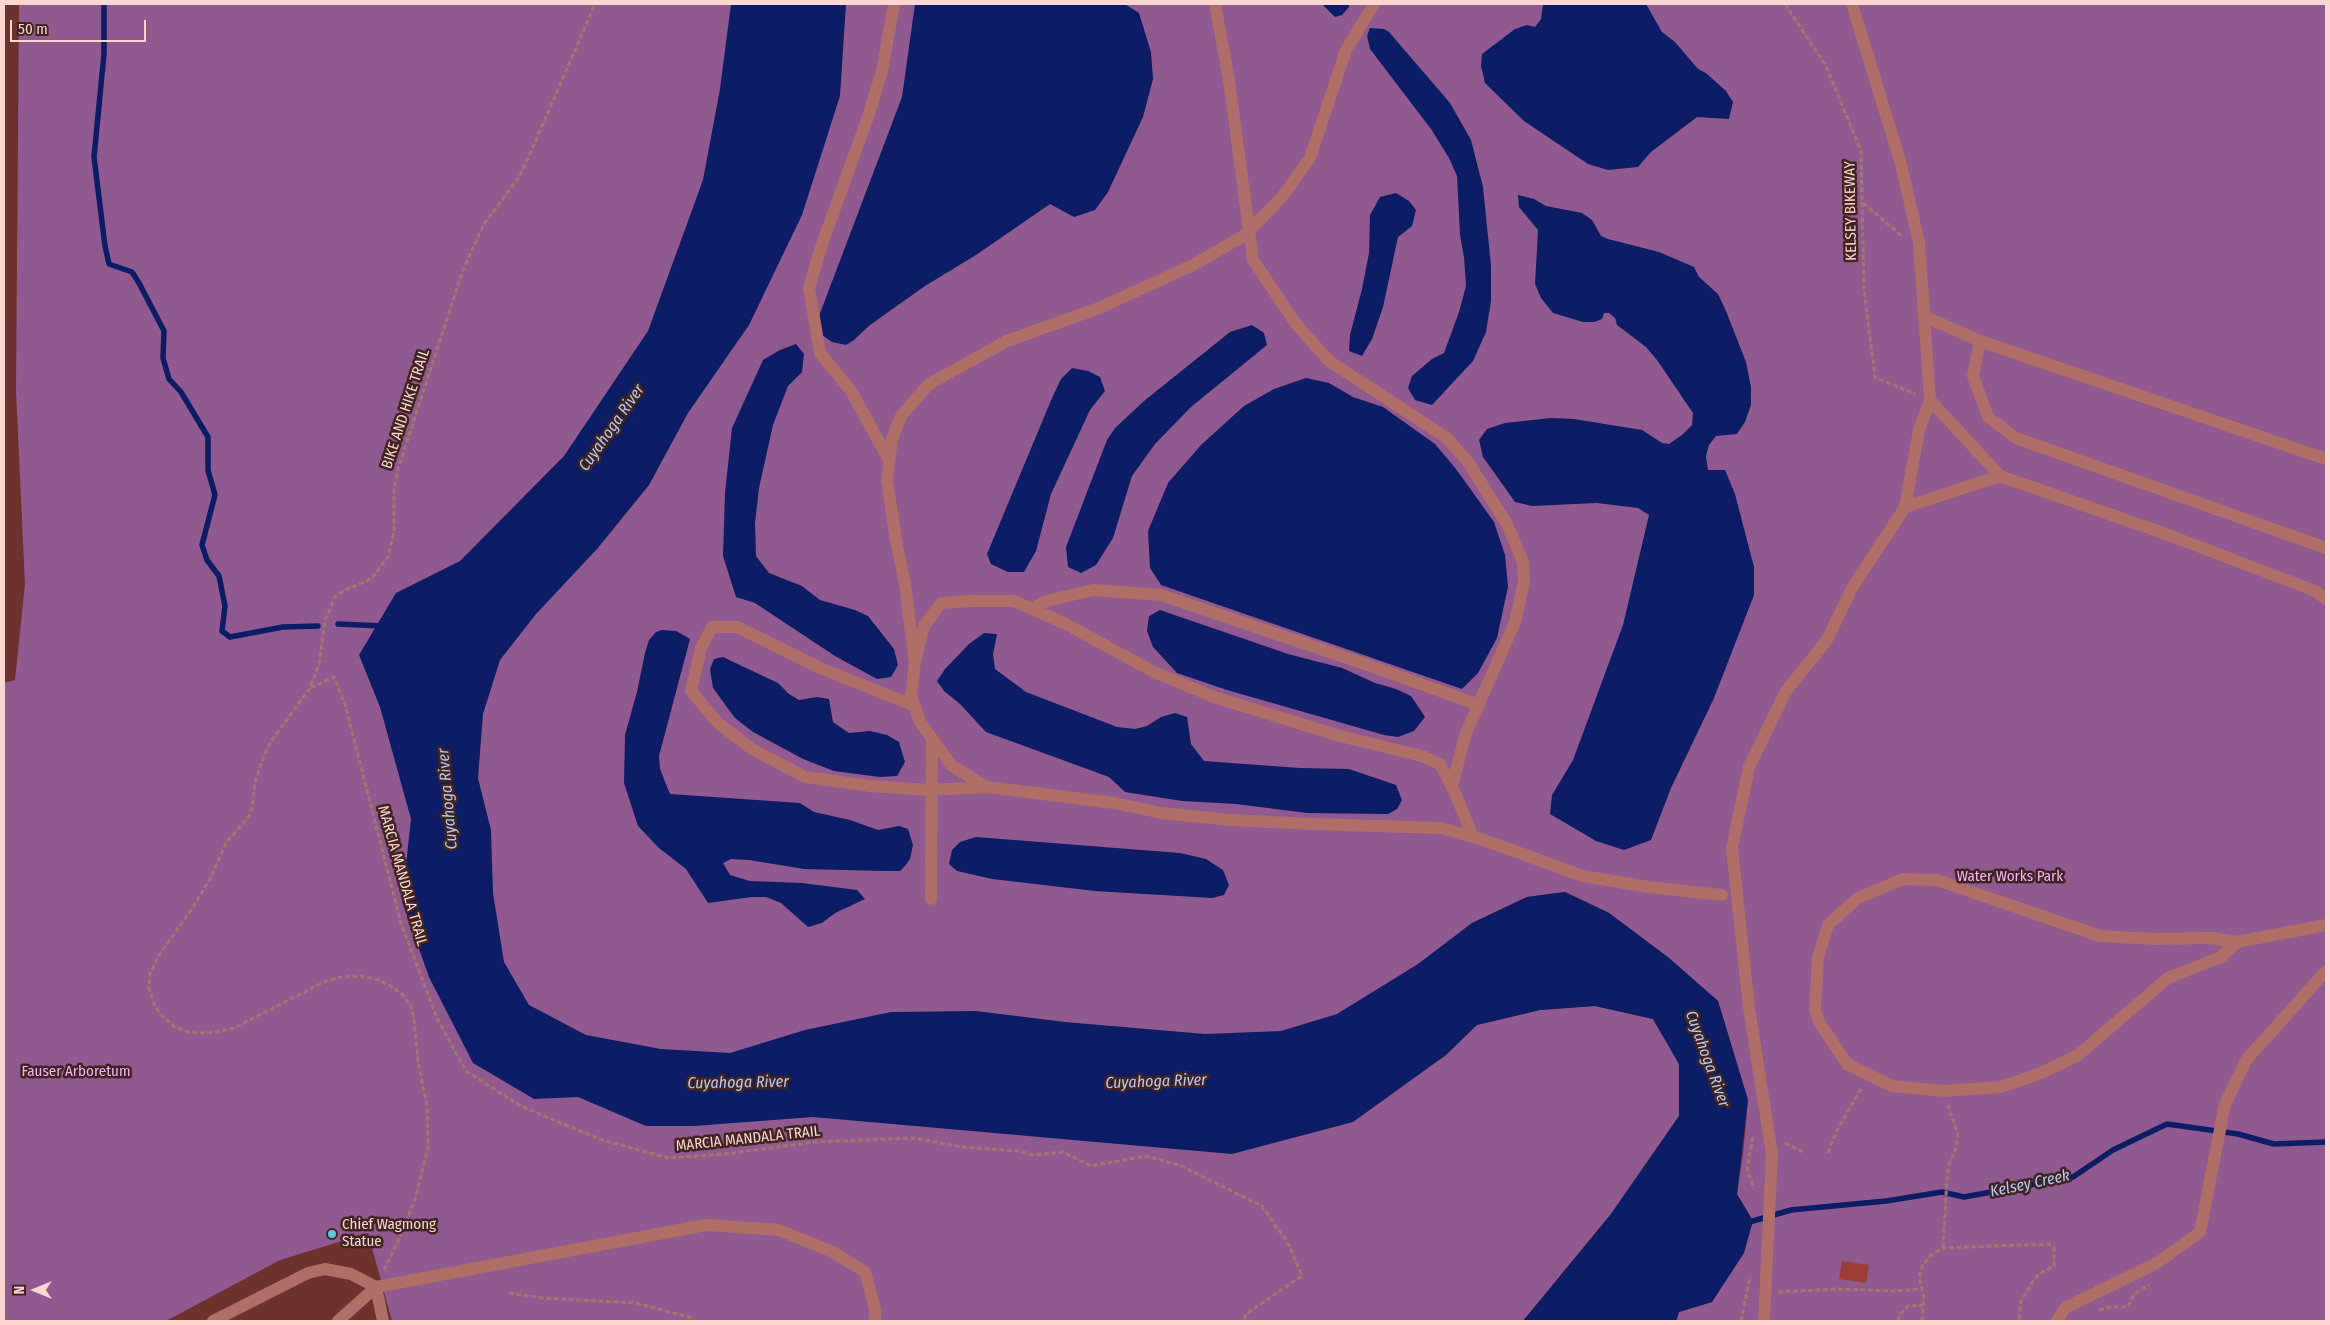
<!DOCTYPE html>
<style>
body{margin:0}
#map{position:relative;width:2330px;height:1325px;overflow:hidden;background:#6d322d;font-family:"Fira Sans Condensed",sans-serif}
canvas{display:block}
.frame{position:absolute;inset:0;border:5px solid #fcd7d2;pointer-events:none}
.north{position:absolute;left:10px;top:1265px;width:50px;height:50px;-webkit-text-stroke:4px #402421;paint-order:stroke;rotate:270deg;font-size:14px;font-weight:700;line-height:20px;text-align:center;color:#fcd7d2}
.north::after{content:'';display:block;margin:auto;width:18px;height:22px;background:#fcd7d2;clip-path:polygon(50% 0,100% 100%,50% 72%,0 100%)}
.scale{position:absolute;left:10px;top:20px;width:136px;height:22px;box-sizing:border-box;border:2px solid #fcd7d2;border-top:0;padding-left:6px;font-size:15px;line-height:18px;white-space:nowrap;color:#fcd7d2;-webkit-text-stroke:4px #402421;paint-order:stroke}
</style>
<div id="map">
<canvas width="2330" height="1325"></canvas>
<div class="frame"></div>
<div class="north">N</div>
<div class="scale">50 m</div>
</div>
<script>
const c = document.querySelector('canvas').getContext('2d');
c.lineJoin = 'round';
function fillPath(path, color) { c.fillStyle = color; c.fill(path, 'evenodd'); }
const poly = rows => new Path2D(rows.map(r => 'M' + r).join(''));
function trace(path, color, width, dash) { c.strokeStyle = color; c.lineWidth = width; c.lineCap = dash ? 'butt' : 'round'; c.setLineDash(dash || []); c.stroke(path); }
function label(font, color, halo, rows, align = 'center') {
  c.font = font + ' "Fira Sans Condensed",sans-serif'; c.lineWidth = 5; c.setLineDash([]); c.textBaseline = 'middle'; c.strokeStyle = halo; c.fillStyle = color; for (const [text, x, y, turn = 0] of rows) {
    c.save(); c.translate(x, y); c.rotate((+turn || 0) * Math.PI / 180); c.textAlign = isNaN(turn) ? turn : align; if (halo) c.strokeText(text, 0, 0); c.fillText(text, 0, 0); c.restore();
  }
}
fillPath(poly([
 [19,4,2326,4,2326,1321,1676,1321,1679,1312,1712,1302,1753,1221,1737,1194,1743,1154,1748,1100,1718,1001,1669,958,1609,913,1565,892,1527,897,1472,923,1419,964,1477,1025,1540,1010,1595,1006,1653,1019,1679,1064,1679,1116,1611,1214,1523,1321,392,1321,368,1233,280,1260,166,1321,4,1321,4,683,15,680,25,584,16,391]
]), '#905990');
fillPath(poly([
 [731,4,846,4,840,96,802,215,749,325,688,413,649,485,597,549,536,614,500,660,483,714,478,778,491,830,493,893,504,962,529,1005,586,1035,661,1049,730,1053,805,1030,891,1012,976,1011,1065,1022,1205,1034,1281,1031,1337,1014,1418,964,1472,923,1527,897,1565,892,1609,913,1669,958,1718,1001,1748,1100,1737,1194,1753,1221,1744,1253,1712,1302,1679,1312,1676,1321,1523,1321,1611,1214,1679,1116,1679,1064,1653,1019,1595,1006,1540,1010,1477,1025,1446,1055,1353,1122,1232,1154,813,1117,694,1126,646,1126,578,1097,534,1099,473,1063,429,977,402,901,411,819,380,707,359,655,396,593,460,561,564,456,648,331,703,180,720,89],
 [915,4,1125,4,1139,13,1151,52,1153,79,1143,117,1108,192,1095,210,1074,217,1050,204,976,255,925,286,870,325,854,340,846,345,832,342,822,335,819,316,902,97],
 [1322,4,1349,4,1349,7,1342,15,1335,17],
 [1543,4,1646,4,1662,32,1675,42,1698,69,1706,73,1726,91,1733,102,1729,119,1697,117,1651,152,1638,167,1608,170,1588,164,1524,121,1485,83,1481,66,1482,54,1515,29,1527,25,1535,27,1541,19],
 [1370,28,1384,29,1389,32,1450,103,1471,140,1483,187,1491,266,1491,301,1486,332,1473,361,1432,405,1415,400,1408,388,1412,376,1432,359,1444,353,1459,312,1466,286,1464,257,1460,235,1457,176,1449,158,1431,129,1370,49,1367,36],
 [1396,193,1409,201,1416,210,1412,226,1398,237,1383,307,1372,339,1362,356,1349,351,1350,335,1362,289,1369,253,1370,215,1380,197],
 [1518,195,1534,199,1546,206,1582,213,1592,220,1601,236,1608,239,1659,252,1694,267,1699,277,1718,294,1726,311,1746,362,1751,387,1751,405,1745,422,1737,434,1716,436,1709,445,1706,456,1708,470,1725,470,1735,494,1754,567,1754,595,1714,698,1671,788,1651,840,1624,850,1596,841,1550,814,1552,795,1573,760,1623,625,1649,515,1638,508,1597,503,1532,506,1515,502,1483,457,1479,440,1487,429,1505,423,1551,418,1574,419,1642,430,1662,443,1669,444,1682,435,1692,425,1693,413,1657,360,1646,347,1617,325,1615,318,1609,313,1604,313,1602,319,1594,322,1583,322,1553,313,1541,298,1535,284,1538,230,1519,207],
 [1252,325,1264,333,1267,345,1191,407,1155,444,1132,476,1113,538,1096,565,1081,573,1068,567,1066,547,1107,440,1115,428,1144,401,1230,332],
 [796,344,804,354,802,372,788,386,773,425,759,488,755,523,756,556,769,573,802,586,820,600,855,610,868,616,894,649,898,665,891,677,877,679,835,656,755,603,736,597,723,556,725,493,732,428,763,360,780,350],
 [1072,368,1088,371,1100,377,1105,391,1090,410,1051,494,1036,551,1024,572,1008,572,991,564,987,554,1052,398,1061,379],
 [1306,378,1329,383,1353,397,1383,407,1435,444,1456,469,1494,522,1505,555,1508,587,1497,638,1478,673,1462,689,1161,585,1150,568,1148,531,1168,483,1201,445,1244,406,1274,389],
 [1160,610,1288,654,1342,668,1375,683,1396,689,1411,696,1425,717,1414,731,1398,737,1384,735,1227,690,1177,673,1153,647,1147,631,1149,616],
 [662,630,676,631,690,639,659,756,660,769,670,794,800,803,814,812,850,820,878,830,899,826,908,829,913,845,910,859,905,866,900,871,884,871,804,869,749,860,731,859,723,863,730,875,750,881,802,883,857,890,865,899,835,913,822,923,808,927,781,903,766,897,752,897,708,903,686,869,659,848,638,826,624,783,625,735,637,692,645,653,649,640,656,632],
 [984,633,997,634,993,654,995,669,1026,692,1117,727,1135,729,1147,726,1161,717,1175,713,1187,717,1191,744,1204,761,1300,768,1349,769,1396,785,1402,800,1397,809,1388,814,1307,813,1236,804,1182,801,1125,792,1109,777,986,732,960,704,944,691,937,681,945,669,969,644],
 [723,657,778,683,789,694,799,700,817,697,829,699,833,722,849,733,870,731,887,735,899,742,905,762,897,776,880,777,834,771,803,759,753,732,735,718,713,688,710,669,714,659],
 [976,837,1180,853,1206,859,1223,870,1229,885,1224,895,1212,898,1095,891,992,879,957,871,949,864,952,850,960,842]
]), '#0c1d65');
trace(poly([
 [104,4,104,54,94,157,105,246,109,264,132,272,139,283,164,331,163,358,169,379,181,392,208,437,208,470,215,495,202,545,207,560,219,576,225,606,222,631,230,637,283,627,318,626],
 [338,624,383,626],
 [1753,1221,1791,1210,1886,1201,1942,1192,1964,1197,2073,1177,2113,1150,2167,1124,2238,1134,2274,1144,2326,1142]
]), '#0c1d65', 5.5);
fillPath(poly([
 [1842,1261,1869,1265,1866,1283,1839,1279]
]), '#9c3d37');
trace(poly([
 [1785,4,1826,66,1861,151,1864,289,1875,377,1915,394],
 [1863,203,1902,236],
 [311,688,334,677,345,704,401,923,437,1018,466,1071,519,1105,561,1123,602,1140,668,1158,724,1154,816,1142,914,1138,962,1147,1019,1151,1033,1155,1063,1152,1091,1166,1146,1156,1179,1165,1262,1206,1289,1245,1302,1276,1246,1314,1244,1321],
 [1753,1137,1747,1169,1754,1189],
 [1785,1143,1803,1152],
 [1828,1153,1836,1132,1862,1087],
 [1943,1248,1947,1179,1949,1164,1955,1152,1958,1135,1948,1105],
 [384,1270,400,1237,415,1199,428,1148,427,1106,418,1062,414,1019,411,1007,403,995,391,986,379,980,362,976,342,977,326,981,234,1028,216,1032,200,1033,188,1032,174,1026,161,1015,153,1002,149,988,150,974,158,957,193,907,210,879,227,841,247,819,252,809,255,782,265,753,272,740,310,688,319,664,325,621,335,597,345,590,371,579,388,557,394,531,394,490,398,469,463,270,484,224,519,177,529,156,595,4],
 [1778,1292,1836,1289,1896,1291,1922,1289],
 [509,1293,543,1298,636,1303,689,1317,695,1321],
 [2099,1310,2111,1307,2128,1307,2134,1294,2149,1285],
 [1741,1321,1750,1276],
 [1898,1321,1900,1314,1908,1306,1923,1305],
 [1922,1321,1924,1297,1919,1277,1923,1265,1931,1255,1943,1248,2049,1244,2054,1248,2054,1266,2039,1274,2032,1283,2021,1301,2019,1321]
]), '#a6746f', 3, [5, 2.5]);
trace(poly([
 [1215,4,1229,80,1253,260,1296,324,1329,361,1447,438,1468,462,1507,524,1523,562,1524,581,1515,622,1466,733,1452,786],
 [1852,4,1901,164,1919,243,1930,400,1919,430,1905,507],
 [1924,316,1980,341,1973,376,1988,417,2016,438,2326,548],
 [1980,341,2326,459],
 [1930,400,2000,476],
 [889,460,851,391,820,353,809,288,822,244,869,114,882,71,894,4],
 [1032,609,1046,601,1093,590,1161,595,1368,665,1479,705],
 [914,657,905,584,896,540,887,480,892,439,901,416,929,384,1007,341,1099,308,1193,265,1245,235,1282,197,1310,158,1346,50,1374,4],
 [915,706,820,668,737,627,712,627,701,648,691,691,718,723,752,749,805,777,871,786,928,790,987,787],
 [1473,837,1455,793,1440,764,1422,756,1340,736,1214,697,1154,672,1064,623,1014,601,970,601,941,603,924,626,915,662,911,695,920,722,952,766,987,787,1114,803,1162,813,1230,820,1312,824,1441,828,1473,837,1478,838,1583,876,1649,887,1722,895],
 [931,899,932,740],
 [2237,942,2221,957,2168,978,2078,1055,2041,1073,2001,1087,1945,1091,1892,1086,1847,1064,1820,1023,1815,1011,1818,957,1828,925,1858,898,1903,879,1937,880,2100,936,2154,939,2211,938,2237,942,2326,925],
 [376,1287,383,1321],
 [213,1321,308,1273,325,1269,351,1274,376,1287,706,1225,779,1230,833,1252,865,1272,875,1309,875,1321],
 [338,1321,376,1287],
 [1764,1321,1772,1154,1749,1008,1732,848,1749,767,1786,691,1827,640,1852,588,1905,507,2000,476,2166,534,2315,591,2326,599],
 [2057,1321,2065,1308,2157,1263,2200,1232,2225,1104,2247,1059,2326,971]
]), '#af6e67', 12);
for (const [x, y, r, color] of [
 [332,1234,5,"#53cbda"]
]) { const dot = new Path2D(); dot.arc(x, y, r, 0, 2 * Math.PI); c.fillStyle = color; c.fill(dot); trace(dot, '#402421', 2); }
label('15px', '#fcd7d2', '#402421', [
 ["KELSEY BIKEWAY",1851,211,-91],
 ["BIKE AND HIKE TRAIL",406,409,-72],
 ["MARCIA MANDALA TRAIL",402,876,74],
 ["MARCIA MANDALA TRAIL",748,1139,-6]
]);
label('15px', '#fab1fa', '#402421', [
 ["Water Works Park",2010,877],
 ["Fauser Arboretum",76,1072]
]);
label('15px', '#fcd7d2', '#402421', [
 ["Chief Wagmong",342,1225],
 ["Statue",342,1242]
], 'left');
label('italic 16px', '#b8cbf5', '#402421', [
 ["Cuyahoga River",612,428,-55],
 ["Cuyahoga River",448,799,-95],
 ["Cuyahoga River",1707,1059,70],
 ["Cuyahoga River",1156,1082,-2],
 ["Cuyahoga River",738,1083,-1],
 ["Kelsey Creek",2030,1184,-12]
]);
</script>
